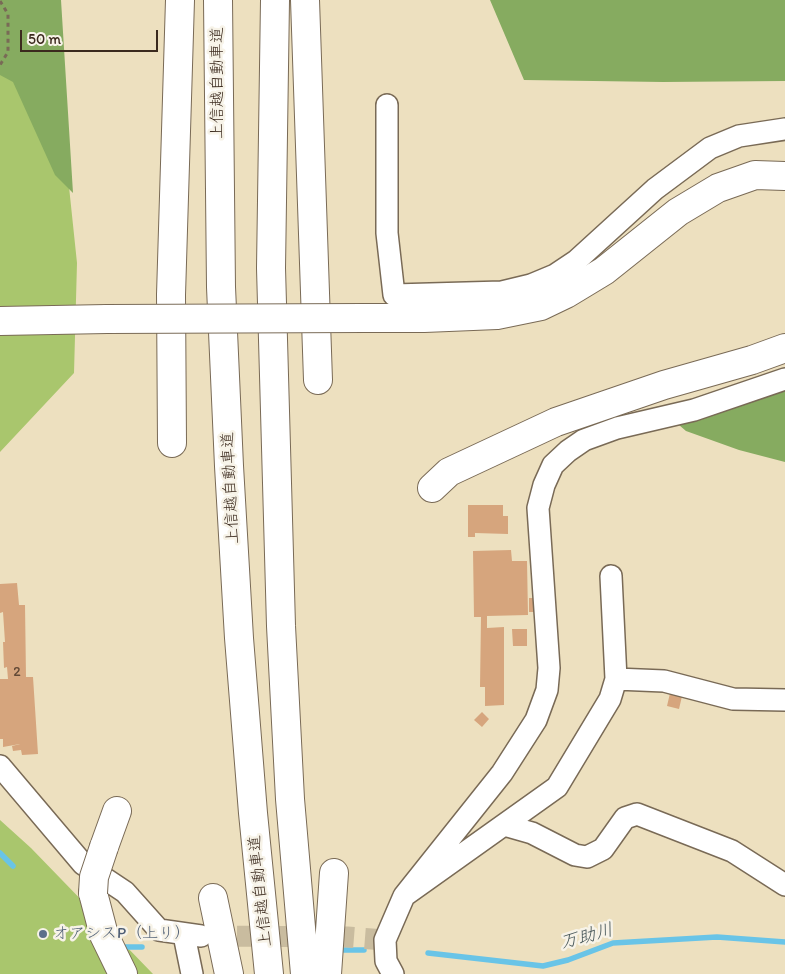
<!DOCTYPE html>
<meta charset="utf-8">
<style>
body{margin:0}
#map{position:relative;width:785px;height:974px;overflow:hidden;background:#ede0bf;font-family:Itim,sans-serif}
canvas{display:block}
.scale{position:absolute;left:20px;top:30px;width:138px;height:22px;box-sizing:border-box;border:2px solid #3b2a1e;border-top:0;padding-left:6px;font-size:15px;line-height:18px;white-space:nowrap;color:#3b2a1e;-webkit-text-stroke:4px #f7f3e8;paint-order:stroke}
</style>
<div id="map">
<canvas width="785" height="974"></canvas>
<div class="scale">50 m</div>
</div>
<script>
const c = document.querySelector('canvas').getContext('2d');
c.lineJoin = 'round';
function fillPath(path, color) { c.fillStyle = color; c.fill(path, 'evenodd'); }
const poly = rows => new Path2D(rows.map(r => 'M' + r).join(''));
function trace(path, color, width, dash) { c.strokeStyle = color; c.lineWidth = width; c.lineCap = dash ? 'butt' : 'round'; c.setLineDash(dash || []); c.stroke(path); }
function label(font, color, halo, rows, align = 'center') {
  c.font = font + ' Itim,"Klee One",sans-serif'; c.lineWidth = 5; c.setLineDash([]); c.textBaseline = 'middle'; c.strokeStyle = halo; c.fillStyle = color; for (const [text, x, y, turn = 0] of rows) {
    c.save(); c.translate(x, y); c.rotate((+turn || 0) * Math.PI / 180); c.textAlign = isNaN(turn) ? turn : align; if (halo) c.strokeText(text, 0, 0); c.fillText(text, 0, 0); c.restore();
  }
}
fillPath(poly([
 [0,0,64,139,77,263,74,373,0,452],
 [0,820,31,848,153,974,0,974]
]), '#a9c66d');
fillPath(poly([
 [0,0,61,0,73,193,55,175,13,82,0,75],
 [490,0,785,0,785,81,663,82,524,80],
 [785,390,785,462,739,450,686,431,679,425]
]), '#86ab60');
trace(poly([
 [0,853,13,866],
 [125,947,142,947],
 [344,950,364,950],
 [428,953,543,966,568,960,613,943,717,937,785,942]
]), '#69c4e7', 5.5);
fillPath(poly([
 [468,505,503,505,503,516,508,516,508,534,475,533,475,537,468,537],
 [511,550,512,561,527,561,528,615,487,616,487,628,504,627,504,705,485,706,485,687,480,687,481,617,474,617,473,551],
 [17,583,19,605,25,605,26,677,33,677,38,754,22,755,21,750,13,751,12,746,20,744,3,747,3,739,0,739,0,679,8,679,7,667,4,668,3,642,5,642,3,612,0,613,0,584],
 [529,598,533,598,534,612,529,612],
 [512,629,527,629,527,646,513,646],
 [671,689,683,692,679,709,667,706],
 [482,712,489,719,482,727,474,720]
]), '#d6a57d');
trace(poly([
 [205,936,347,937,385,940]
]), '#c9bc9f', 21, [21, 11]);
const minor = poly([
 [387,105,387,233,394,295,502,292,531,285,555,275,576,261,655,189,710,148,739,136,785,129],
 [616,679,664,681,733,699,785,700],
 [0,766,83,864,125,892,159,930,201,936],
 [504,825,532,833,575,855,587,857,603,849,625,818,637,814,732,851,785,885],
 [404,896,502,773,536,720,547,690,549,668,538,508,544,485,553,465,568,451,584,440,617,428,694,410,785,379],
 [184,935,192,974],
 [393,974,386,961,385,940,404,896,557,787,610,699,616,679,611,576]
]);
const motorway = poly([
 [218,0,221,287,229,466,239,638,253,813,269,974],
 [275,0,271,268,281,626,290,799,305,974],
 [305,0,318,380],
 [364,318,424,318,497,315,541,306,566,294,604,271,678,212,718,188,755,175,785,176],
 [0,321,107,319],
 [172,443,171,295,180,0],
 [432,488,449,472,556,422,664,385,752,360,785,348],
 [104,847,117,811],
 [93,893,104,935,123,974],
 [213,898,229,974],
 [327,974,334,873]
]);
trace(minor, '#796a56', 24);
trace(motorway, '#796a56', 30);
trace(poly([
 [0,1,8,14,8,52,0,65]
]), '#796a56', 3, [4, 4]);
trace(minor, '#fff', 21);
trace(motorway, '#fff', 28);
const motorwayBridge = poly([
 [107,319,364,318],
 [93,893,94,877,104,847]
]);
trace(motorwayBridge, '#796a56', 30, []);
trace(motorwayBridge, '#fff', 28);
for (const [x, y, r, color] of [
 [43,934,5,"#5c6f8a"]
]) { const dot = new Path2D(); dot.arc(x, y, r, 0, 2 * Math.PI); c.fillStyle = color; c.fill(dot); trace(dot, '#f7f3e8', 2); }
label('14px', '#624936', null, [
 ["2",17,672]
]);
label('16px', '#3b2a1e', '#f7f3e8', [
 ["上信越自動車道",218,83,-90],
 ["上信越自動車道",231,488,-93],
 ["上信越自動車道",261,891,-96]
]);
label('16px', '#4e5e75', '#f7f3e8', [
 ["オアシスP（上り）",53,934]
], 'left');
label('italic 18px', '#49585a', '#f7f3e8', [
 ["万助川",587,937,-15]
]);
</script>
